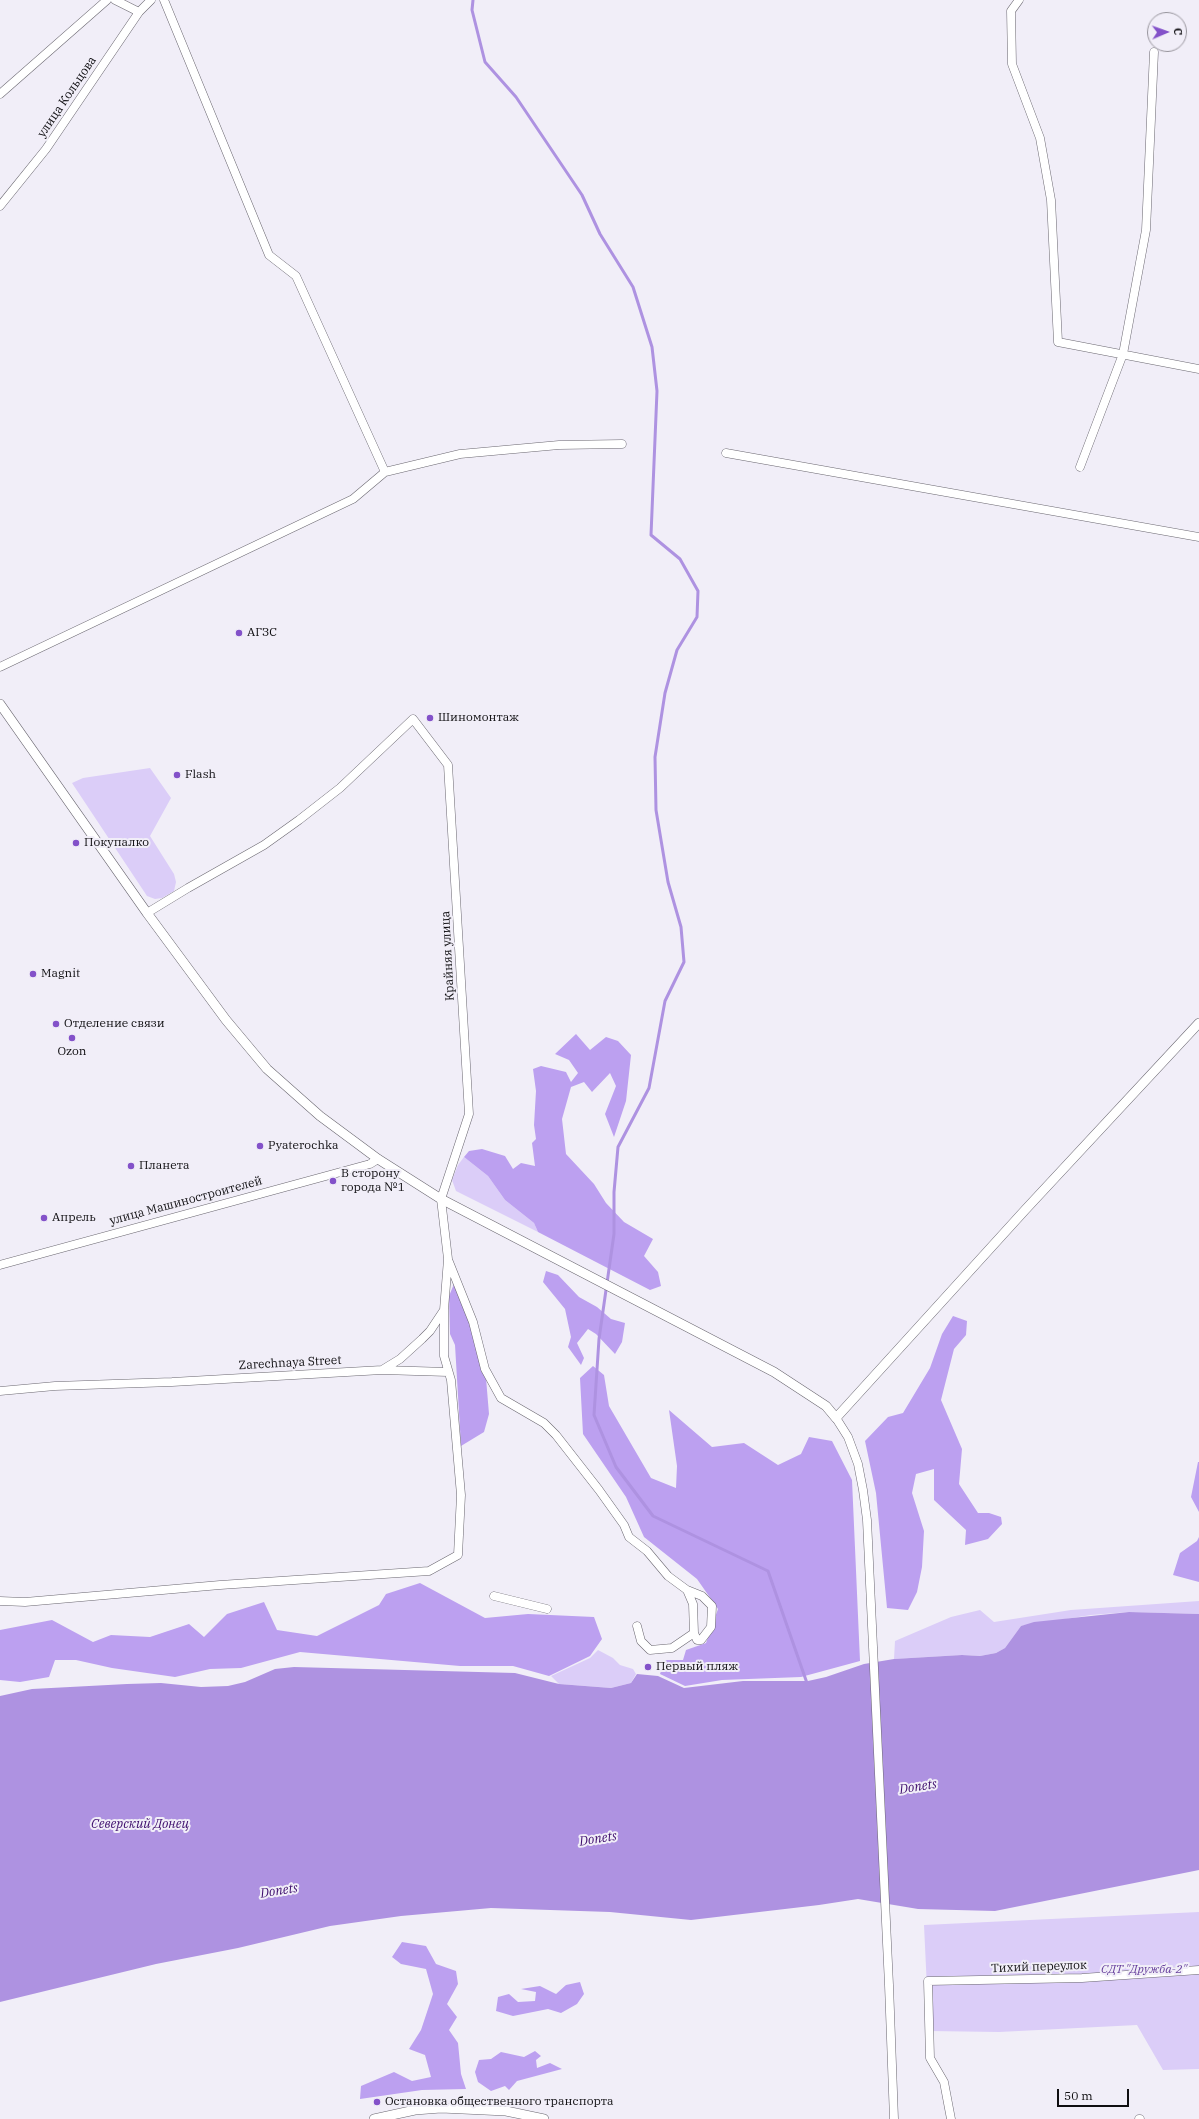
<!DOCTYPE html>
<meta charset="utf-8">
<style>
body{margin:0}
#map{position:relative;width:1199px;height:2119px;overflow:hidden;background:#f1eef8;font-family:"IBM Plex Serif",serif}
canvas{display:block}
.north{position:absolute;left:1147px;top:12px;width:40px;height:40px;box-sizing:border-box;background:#f1eef8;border:1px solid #97949c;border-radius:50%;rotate:88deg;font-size:11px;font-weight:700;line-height:16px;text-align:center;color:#0f0e11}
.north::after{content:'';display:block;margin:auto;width:14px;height:18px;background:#8351c9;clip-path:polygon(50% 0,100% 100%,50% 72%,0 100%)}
.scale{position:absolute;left:1057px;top:2089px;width:72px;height:18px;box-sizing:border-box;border:2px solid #0f0e11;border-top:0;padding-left:5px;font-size:12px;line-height:14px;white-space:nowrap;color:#0f0e11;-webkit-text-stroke:3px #f1eef8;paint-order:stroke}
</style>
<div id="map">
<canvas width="1199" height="2119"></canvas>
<div class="north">С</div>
<div class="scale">50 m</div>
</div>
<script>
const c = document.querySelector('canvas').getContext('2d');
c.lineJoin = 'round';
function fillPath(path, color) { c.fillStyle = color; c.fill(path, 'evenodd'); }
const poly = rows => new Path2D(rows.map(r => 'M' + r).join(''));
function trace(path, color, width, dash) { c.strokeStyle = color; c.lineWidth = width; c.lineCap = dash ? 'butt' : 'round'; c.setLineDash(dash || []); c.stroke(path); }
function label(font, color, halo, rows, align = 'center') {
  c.font = font + ' "IBM Plex Serif",serif'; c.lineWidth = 4; c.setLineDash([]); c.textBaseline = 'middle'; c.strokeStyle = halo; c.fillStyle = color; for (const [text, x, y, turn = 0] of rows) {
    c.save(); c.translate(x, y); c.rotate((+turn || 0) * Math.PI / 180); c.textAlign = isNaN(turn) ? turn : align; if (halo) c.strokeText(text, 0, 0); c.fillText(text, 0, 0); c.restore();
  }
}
fillPath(poly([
 [150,768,171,798,150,836,174,874,176,882,174,891,162,898,155,899,147,896,72,783,83,778],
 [464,1157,488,1176,505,1200,534,1223,538,1232,456,1191,452,1180,458,1165],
 [1199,1601,1199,1614,1129,1612,1091,1615,1021,1626,1005,1648,996,1653,980,1656,962,1655,894,1659,895,1641,951,1617,980,1610,994,1622,1071,1610],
 [598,1650,613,1658,620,1665,633,1669,636,1674,631,1683,611,1688,559,1684,551,1676,590,1658],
 [1199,1912,1199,2069,1163,2070,1137,2025,999,2032,929,2031,924,1925]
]), '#dbcdf8');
fillPath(poly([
 [576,1034,590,1050,606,1037,618,1041,631,1055,626,1101,614,1137,605,1114,616,1086,610,1073,592,1092,584,1082,571,1087,562,1119,566,1154,594,1184,606,1203,624,1222,653,1239,644,1256,658,1272,661,1286,650,1290,538,1232,534,1223,505,1200,488,1176,464,1157,469,1151,482,1149,505,1156,513,1169,521,1163,535,1166,532,1143,536,1139,534,1125,536,1091,533,1069,541,1066,566,1072,571,1082,578,1073,569,1060,555,1054],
 [546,1271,558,1275,579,1297,597,1307,611,1319,625,1323,622,1342,615,1354,596,1334,588,1329,577,1343,584,1358,581,1365,568,1347,571,1337,565,1309,543,1282],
 [454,1284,469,1321,486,1378,489,1414,484,1432,461,1446,455,1345,450,1334,449,1296],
 [953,1316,967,1321,966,1335,954,1349,941,1400,962,1449,959,1484,978,1513,989,1513,1001,1517,1002,1524,988,1539,965,1545,966,1530,934,1500,934,1469,916,1474,912,1493,924,1531,922,1567,917,1592,908,1610,887,1608,876,1493,865,1441,888,1417,903,1413,930,1368,942,1334],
 [593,1366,604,1375,609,1406,651,1478,676,1488,677,1466,669,1410,712,1447,744,1443,778,1465,801,1454,809,1437,832,1441,852,1480,860,1661,801,1677,722,1680,685,1686,660,1674,665,1660,683,1660,686,1650,706,1643,718,1609,697,1579,644,1537,626,1497,583,1434,580,1378],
 [1198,1462,1199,1462,1199,1512,1191,1497],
 [1199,1537,1199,1582,1173,1575,1180,1553,1197,1541],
 [420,1583,485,1618,528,1614,594,1617,602,1639,590,1656,549,1676,513,1666,460,1666,300,1652,241,1668,210,1669,175,1677,112,1668,76,1660,55,1660,49,1677,20,1682,0,1680,0,1630,52,1620,93,1642,111,1635,150,1637,189,1624,204,1637,227,1614,264,1602,277,1630,317,1636,379,1605,386,1594],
 [402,1942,426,1946,436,1964,456,1971,458,1984,447,2004,457,2017,449,2030,458,2043,461,2074,466,2089,422,2090,360,2099,361,2086,394,2072,412,2081,431,2077,425,2055,409,2049,421,2030,433,1994,426,1969,401,1964,392,1957],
 [580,1982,584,1994,577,2004,561,2013,548,2009,513,2016,496,2011,498,1997,509,1994,518,2002,535,2001,536,1992,521,1989,540,1986,556,1994,566,1985],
 [535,2051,541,2056,536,2060,537,2068,550,2063,562,2069,517,2081,509,2090,505,2086,491,2091,478,2082,475,2072,479,2060,491,2059,501,2052,524,2057]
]), '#bca0f0');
fillPath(poly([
 [1129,1612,1199,1614,1199,1870,995,1911,918,1909,858,1899,819,1905,691,1920,610,1912,491,1908,401,1916,330,1926,238,1948,156,1964,0,2002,0,1696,32,1689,127,1684,161,1683,201,1687,228,1686,245,1682,275,1669,294,1667,515,1673,559,1684,611,1688,631,1683,637,1674,658,1676,684,1688,743,1681,808,1681,826,1677,864,1664,894,1659,962,1655,980,1656,996,1653,1005,1648,1021,1626,1034,1622]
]), '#ae92e1');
trace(poly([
 [473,0,472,10,485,62,516,97,582,195,600,234,633,287,652,347,657,391,651,535,680,559,698,591,697,617,677,650,665,693,655,757,656,810,668,882,681,927,684,962,665,1001,649,1088,618,1147,614,1192,614,1234,599,1339,594,1415,616,1467,653,1516,768,1571,808,1686]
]), '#ae92e1', 3);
const minor = poly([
 [115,0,139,12],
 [164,0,269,255,296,276,385,472],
 [1019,0,1011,11,1012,64,1040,138,1051,200,1058,342,1199,369],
 [0,94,107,0],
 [0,206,46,149,139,12,151,0],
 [726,453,1199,537],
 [1080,467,1123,354,1146,230,1154,52],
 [0,667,353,499,385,472,460,454,559,445,622,444],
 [449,1262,473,1322,485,1369,501,1398,544,1423,556,1435,599,1490,624,1525,629,1537,647,1551,668,1576,687,1590,693,1604,694,1633,697,1640,701,1640,711,1627,712,1606,702,1596,687,1590],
 [0,1265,370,1164,378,1159],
 [382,1370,448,1372],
 [0,1391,55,1386,172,1382,382,1370,400,1359,422,1339,430,1331,444,1310,448,1259,441,1199,469,1114,448,765,413,719,340,788,299,820,264,845,188,888,147,913],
 [836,1418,848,1437,858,1464,863,1490,867,1520,889,1985,894,2119],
 [494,1596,547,1609],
 [0,1601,25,1602,220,1585,429,1571,458,1555,461,1495,451,1380,444,1356,444,1310],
 [637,1626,641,1641,650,1650,672,1648,694,1633],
 [951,2119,944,2082,930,2058,928,1981,1082,1978,1199,1970],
 [1139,2119,1140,2119]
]);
const tertiary = poly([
 [0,704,147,913,226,1020,267,1069,320,1116,378,1159,441,1199,774,1372,826,1406,836,1418,1025,1210,1199,1023],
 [374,2119,415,2110,441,2108,506,2111,544,2119]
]);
trace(minor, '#6a6770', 9);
trace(tertiary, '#6a6770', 10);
trace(minor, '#fff', 8);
trace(tertiary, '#fff', 9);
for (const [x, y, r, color] of [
 [239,633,4,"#8351c9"],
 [430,718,4,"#8351c9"],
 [177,775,4,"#8351c9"],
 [76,843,4,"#8351c9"],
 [33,974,4,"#8351c9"],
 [56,1024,4,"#8351c9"],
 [72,1038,4,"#8351c9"],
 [260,1146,4,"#8351c9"],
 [131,1166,4,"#8351c9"],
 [333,1181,4,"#8351c9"],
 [44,1218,4,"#8351c9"],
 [648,1667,4,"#8351c9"],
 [377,2102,4,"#8351c9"]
]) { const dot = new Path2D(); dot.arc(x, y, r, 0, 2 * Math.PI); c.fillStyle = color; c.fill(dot); trace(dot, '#f1eef8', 1.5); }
label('12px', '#0f0e11', '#f1eef8', [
 ["улица Кольцова",67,97,-56],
 ["Крайняя улица",448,956,-93],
 ["улица Машиностроителей",186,1201,-15],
 ["Zarechnaya Street",290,1363,-3],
 ["Тихий переулок",1039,1967,-2]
]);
label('12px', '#0f0e11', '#f1eef8', [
 ["АГЗС",247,633],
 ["Шиномонтаж",438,718],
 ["Flash",185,775],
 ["Покупалко",84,843],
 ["Magnit",41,974],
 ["Отделение связи",64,1024],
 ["Ozon",72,1052,"center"],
 ["Pyaterochka",268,1146],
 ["Планета",139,1166],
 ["В сторону",341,1174],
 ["города №1",341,1188],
 ["Апрель",52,1218],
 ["Первый пляж",656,1667],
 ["Остановка общественного транспорта",385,2102]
], 'left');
label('italic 12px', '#663f9c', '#f1eef8', [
 ["СДТ \"Дружба-2\"",1144,1970]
]);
label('italic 13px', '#3d0d6c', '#f1eef8', [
 ["Donets",918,1787,-9],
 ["Северский Донец",140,1824],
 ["Donets",598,1839,-9],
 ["Donets",279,1891,-9]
]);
</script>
